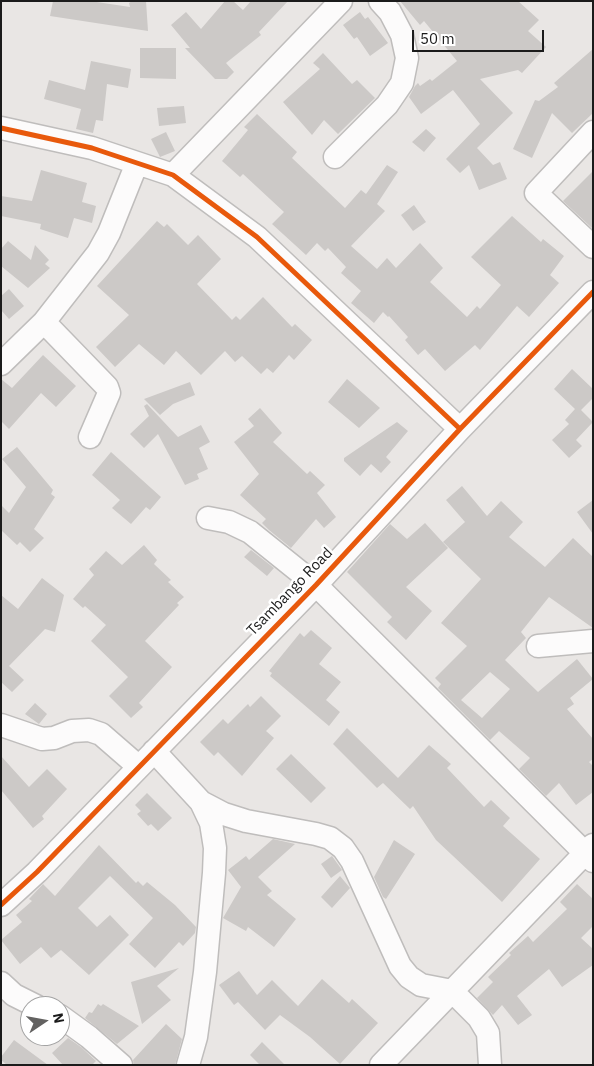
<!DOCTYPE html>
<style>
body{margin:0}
#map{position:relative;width:594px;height:1066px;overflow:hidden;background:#e9e6e4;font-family:"IBM Plex Sans",sans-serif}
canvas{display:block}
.frame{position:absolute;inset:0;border:2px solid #1b1b1b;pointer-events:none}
.north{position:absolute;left:20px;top:996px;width:50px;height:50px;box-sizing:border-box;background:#fff;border:1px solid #a4a4a4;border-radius:50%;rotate:78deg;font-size:14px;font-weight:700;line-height:20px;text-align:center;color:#1b1b1b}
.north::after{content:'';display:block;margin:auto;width:18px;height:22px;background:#636261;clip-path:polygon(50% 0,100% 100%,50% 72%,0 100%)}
.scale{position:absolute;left:412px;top:30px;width:132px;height:22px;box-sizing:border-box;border:2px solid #1b1b1b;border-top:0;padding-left:6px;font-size:15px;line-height:18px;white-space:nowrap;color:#1b1b1b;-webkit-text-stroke:4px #fff;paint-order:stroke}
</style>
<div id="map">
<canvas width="594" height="1066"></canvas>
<div class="frame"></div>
<div class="north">N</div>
<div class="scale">50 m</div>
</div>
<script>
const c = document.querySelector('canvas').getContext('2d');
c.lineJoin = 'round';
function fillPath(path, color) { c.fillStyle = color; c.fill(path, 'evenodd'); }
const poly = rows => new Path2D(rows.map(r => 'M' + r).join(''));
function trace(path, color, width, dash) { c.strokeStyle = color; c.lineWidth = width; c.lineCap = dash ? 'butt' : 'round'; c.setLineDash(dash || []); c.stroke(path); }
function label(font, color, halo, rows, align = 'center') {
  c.font = font + ' "IBM Plex Sans",sans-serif'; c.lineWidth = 5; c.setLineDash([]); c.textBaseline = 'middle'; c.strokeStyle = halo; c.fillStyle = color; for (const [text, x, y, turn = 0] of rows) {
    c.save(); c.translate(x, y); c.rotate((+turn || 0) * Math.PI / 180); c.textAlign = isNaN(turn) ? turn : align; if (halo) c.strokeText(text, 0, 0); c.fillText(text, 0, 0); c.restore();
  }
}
fillPath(poly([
 [53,1,90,1,130,7,129,3,132,1,146,1,148,31,50,16],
 [225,1,233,1,243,10,251,1,288,1,259,32,261,35,226,63,234,72,227,79,215,79,185,48,190,48,171,25,186,12,201,29],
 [400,1,518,1,539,20,528,31,546,47,522,73,518,70,480,79,513,113,477,148,493,165,500,162,507,179,479,190,469,165,460,173,446,159,480,124,453,90,421,114,409,97,415,86,418,83,420,86,430,79,432,81,457,61,424,21,420,25],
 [360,12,365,19,368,17,388,43,370,56,357,37,354,39,343,25],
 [140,48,176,48,176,79,140,78],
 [593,49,593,113,572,133,552,113,532,158,513,149,535,100,539,101,558,87,554,83],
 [323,53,352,84,357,80,375,98,338,134,324,120,312,135,283,102,320,69,313,63],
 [91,61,131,69,128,88,107,84,103,121,96,120,93,133,76,129,81,109,44,99,49,80,85,90],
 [184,106,186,123,159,126,157,108],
 [257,114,297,152,292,158,345,208,361,190,366,194,387,165,398,172,377,204,385,211,351,246,377,269,387,258,396,268,420,243,443,268,430,282,467,317,477,306,480,309,501,285,471,257,512,216,541,242,543,239,564,256,550,275,559,283,529,317,517,306,480,350,475,345,445,371,425,349,418,355,405,340,408,337,389,316,388,317,383,312,374,323,351,303,361,291,341,273,346,267,328,248,325,251,317,243,306,255,272,224,284,212,243,174,240,177,222,161,248,130,244,127],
 [426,129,436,138,424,152,412,142],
 [166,132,175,151,160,157,151,139],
 [41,170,87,183,82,202,96,206,92,223,74,218,68,238,40,229,41,224,1,216,1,196,32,201],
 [593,171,593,229,563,201],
 [414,205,426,222,413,231,401,215],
 [157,221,164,227,167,224,188,245,198,235,221,259,197,284,232,320,236,316,240,320,263,297,292,327,295,324,312,340,294,360,289,355,273,373,267,368,261,374,242,356,235,362,225,351,201,375,176,351,164,365,139,344,115,367,96,347,129,315,97,286],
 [8,241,31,260,35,245,49,260,45,264,50,268,28,288,1,266,1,249],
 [9,289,24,306,9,319,1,310,1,296],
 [43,355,76,386,56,407,41,393,9,429,1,421,1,379,12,388],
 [572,369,593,389,593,398,581,410,593,422,576,440,582,446,569,458,552,440,569,424,565,420,575,409,554,389],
 [347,379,380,408,359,428,328,402],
 [190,382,195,395,173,404,160,415,144,399],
 [147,404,178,437,201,425,210,442,199,448,208,469,197,474,199,479,185,485,158,434,144,448,130,434,149,416,144,406],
 [260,408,282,433,273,442,307,474,310,471,325,485,317,493,336,517,324,528,316,519,291,548,269,530,262,523,266,519,240,495,259,474,234,442,254,426,248,419],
 [397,422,408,431,386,457,391,462,381,473,371,464,360,476,344,461,344,458],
 [17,447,53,490,51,494,55,497,34,529,44,538,30,552,20,542,17,545,1,530,1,505,9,513,26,487,2,459],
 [111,452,161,497,150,510,146,507,131,524,112,508,120,500,92,475],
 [462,486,487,516,501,501,523,522,509,537,545,567,573,538,593,557,593,628,549,597,521,632,526,638,505,660,538,692,577,659,593,679,570,698,574,704,567,709,593,739,593,759,589,762,593,766,593,792,576,805,559,783,546,796,519,769,530,758,499,731,490,740,438,688,441,684,435,678,467,646,441,623,481,579,443,542,465,522,446,500],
 [490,672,510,689,482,718,461,700],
 [593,500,593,534,577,512],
 [425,523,448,548,406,587,432,611,406,640,387,622,392,617,347,572,390,524,407,539],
 [144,545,157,560,154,564,171,580,168,582,184,597,177,603,179,605,145,641,172,667,139,703,143,707,131,718,109,696,128,677,91,641,106,625,85,606,83,608,73,599,94,575,89,569,106,551,122,565],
 [251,550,274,568,267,576,244,557],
 [42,578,64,595,55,632,45,629,9,666,24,680,12,692,1,682,1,595,18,609],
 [311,630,332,648,319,664,341,682,326,700,340,712,329,726,270,676,272,673,269,671,300,633,304,637],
 [261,696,281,716,266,731,274,738,242,776,218,752,214,756,200,742,223,719,228,724,248,704,250,707],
 [35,703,47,714,39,724,25,714],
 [347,728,398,778,429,745,451,764,447,768,484,807,491,800,510,818,503,826,540,859,502,902,436,840,413,806,410,809,383,783,377,788,333,744],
 [291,754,326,788,311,803,276,769],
 [1,756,29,787,47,769,67,789,42,816,44,819,33,828,1,790],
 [147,793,172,818,158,831,151,824,148,826,137,814,141,811,135,805],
 [273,839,295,844,258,877,272,891,267,895,296,919,274,947,248,927,246,931,223,918,241,887,228,870,246,856,249,860],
 [394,840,415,854,386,899,383,897,374,877],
 [99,845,136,883,138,881,143,886,147,882,175,905,196,927,195,933,183,946,179,942,155,968,129,944,153,918,110,876,78,908,97,927,110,915,129,935,89,975,61,950,51,958,41,947,20,964,1,940,22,922,16,915,32,901,29,899,43,884,55,896],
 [332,856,342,870,331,878,321,864],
 [340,876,350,888,332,908,321,897],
 [577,884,593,899,593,926,581,938,593,949,593,965,562,987,549,969,517,996,532,1015,518,1025,502,1005,493,1015,477,998,493,982,488,977,511,955,509,953,528,936,533,942,567,909,560,902],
 [179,968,157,986,171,1000,142,1024,131,982],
 [239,971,257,995,272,980,298,1006,322,979,349,1003,352,999,378,1023,340,1064,310,1037,280,1015,265,1030,238,1002,234,1005,219,985],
 [98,1004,101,1006,103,1004,139,1026,117,1044,85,1018,89,1012,92,1013],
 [166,1024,182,1039,175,1065,134,1065,133,1060],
 [68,1038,81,1047,96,1061,92,1065,63,1065,52,1053],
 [14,1040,48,1065,7,1065,1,1060,1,1057],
 [262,1042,285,1065,260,1065,250,1055]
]), '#ccc9c7');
const minor = poly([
 [1,128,92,148,173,175,257,237,460,429],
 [593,132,536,193,593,247],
 [335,157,387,105,402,83,407,58,402,35,390,12,380,1],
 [173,175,341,1],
 [44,322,107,387,109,393,90,437],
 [1,364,44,322,98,253,109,233,137,163],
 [208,518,229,522,250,532,316,585,593,861],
 [538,646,593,641],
 [1,725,42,739,54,738,72,731,89,730,101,734,139,767],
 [154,751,201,802,224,814,246,821,316,834,330,838,343,848,352,861,400,966,409,977,421,985,452,991,479,1018,488,1033,490,1065],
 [1,905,37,872,316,585,460,429,593,292],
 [1,983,14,995,36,1006],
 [60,1016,89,1037,121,1065],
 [188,1065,196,1037,205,972,214,873,215,848,211,823,201,802],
 [381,1065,593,845]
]);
trace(minor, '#bfbdbc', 25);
trace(minor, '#fcfbfb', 22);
trace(poly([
 [1,128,92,148,173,175,257,237,460,429],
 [1,905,37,872,316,585,460,429,593,292]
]), '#e8590c', 5);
label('15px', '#1b1b1b', '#fff', [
 ["Tsambango Road",290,592,-46]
]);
</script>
